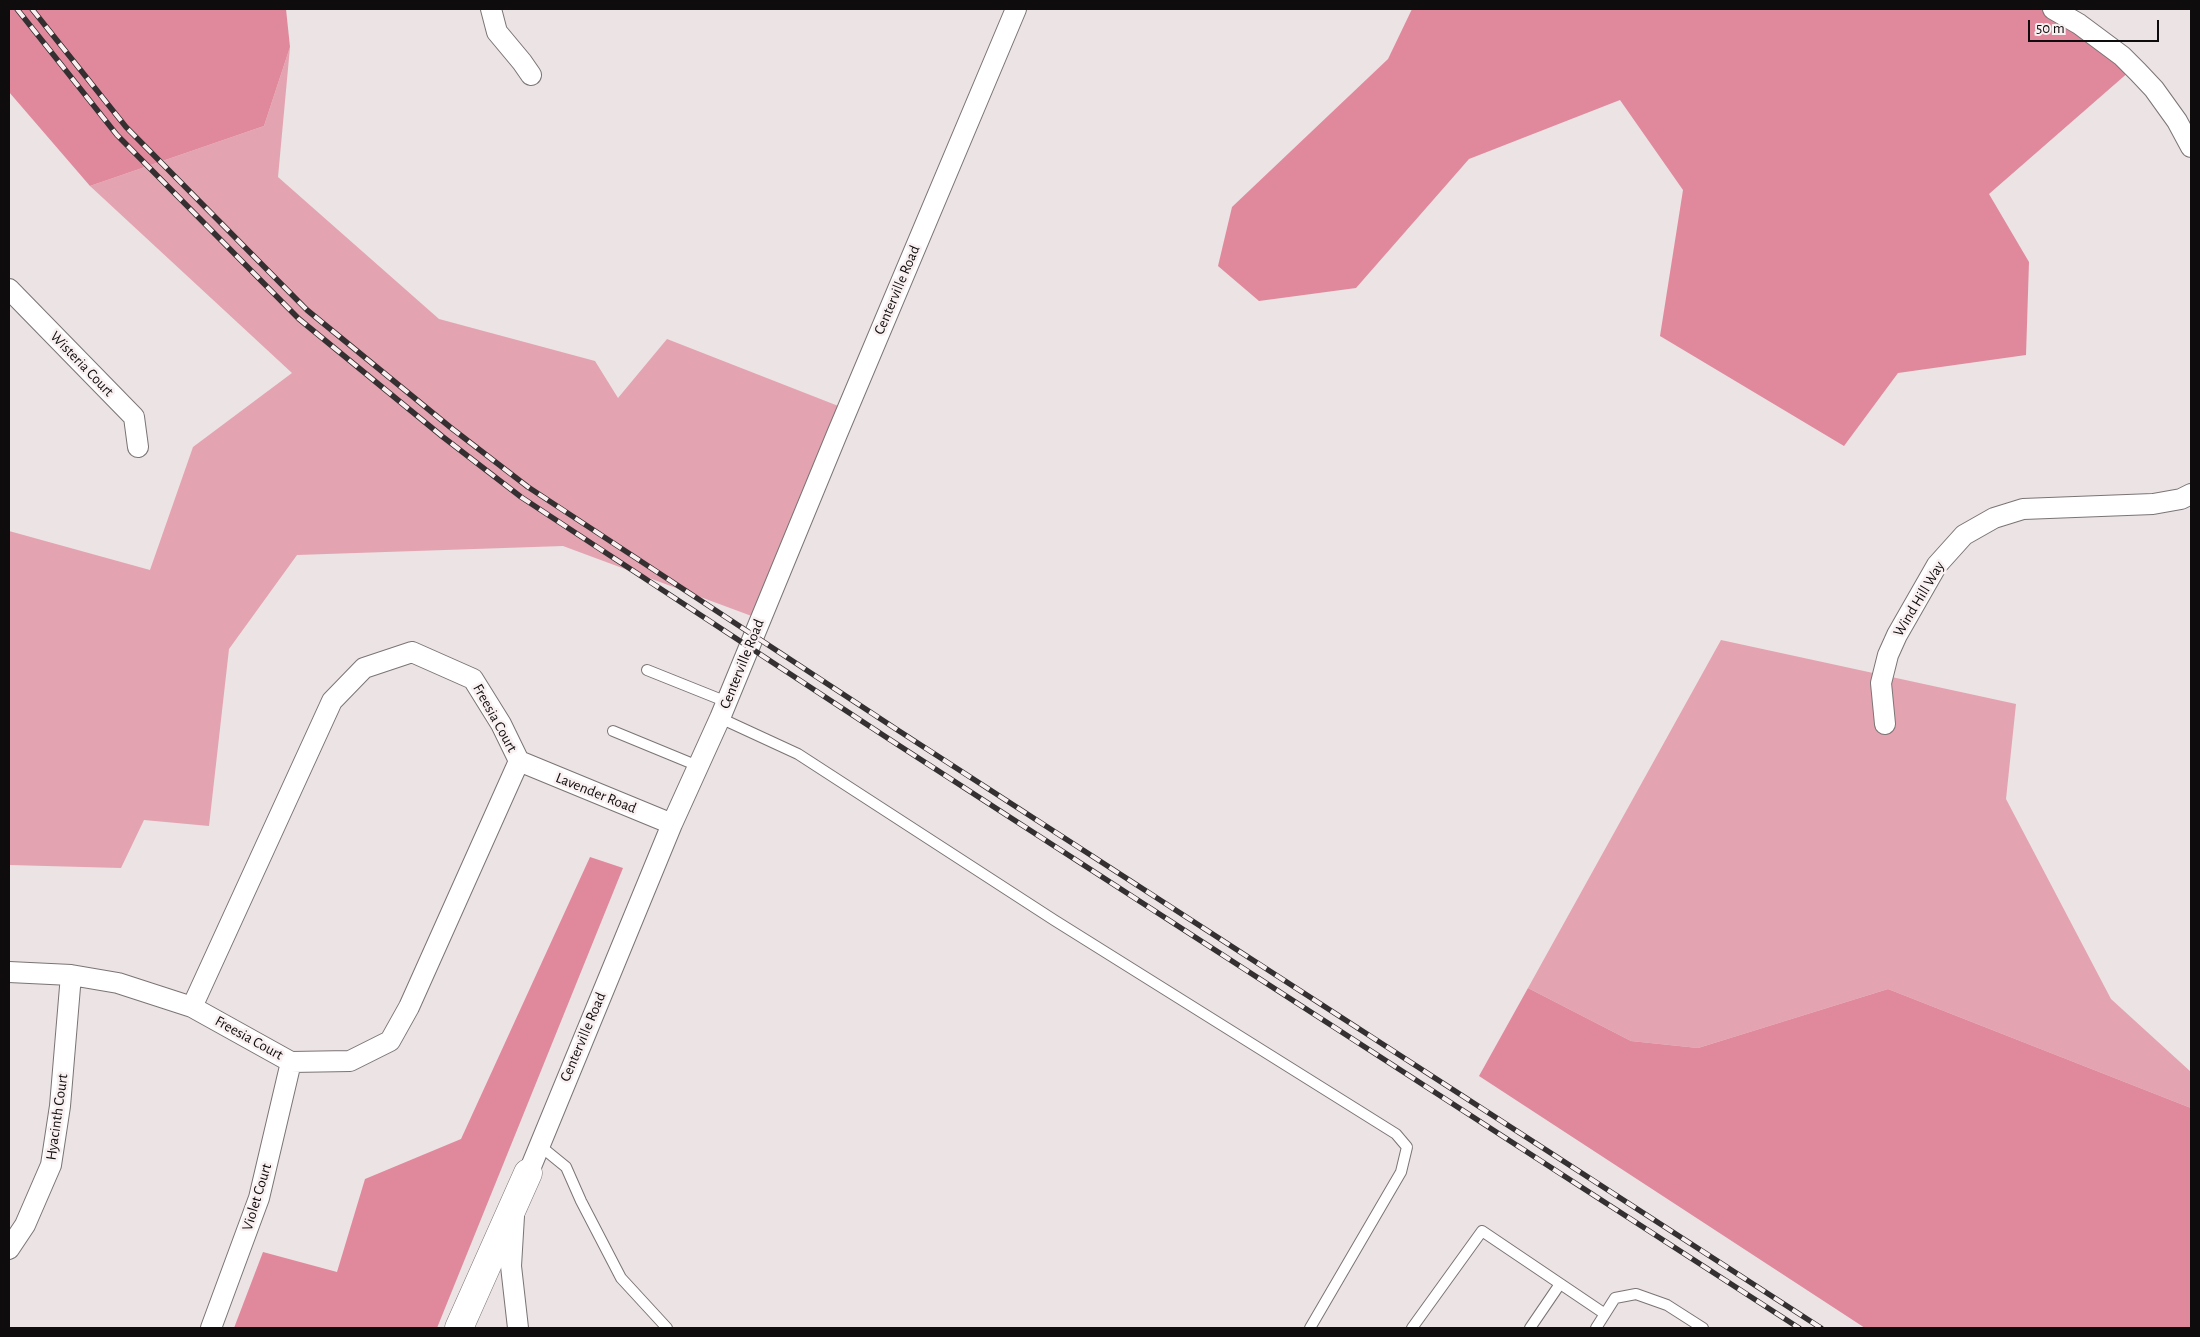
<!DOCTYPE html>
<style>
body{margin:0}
#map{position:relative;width:2200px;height:1337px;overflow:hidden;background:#ebe3e4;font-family:"Alegreya Sans",sans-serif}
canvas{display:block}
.frame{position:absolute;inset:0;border:10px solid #0f0c0d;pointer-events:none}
.scale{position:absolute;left:2028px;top:20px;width:131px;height:22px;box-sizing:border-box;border:2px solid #0f0c0d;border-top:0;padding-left:6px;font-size:15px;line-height:18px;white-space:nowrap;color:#0f0c0d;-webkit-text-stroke:4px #f9f0f1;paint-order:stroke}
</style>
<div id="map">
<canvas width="2200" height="1337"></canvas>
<div class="frame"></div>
<div class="scale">50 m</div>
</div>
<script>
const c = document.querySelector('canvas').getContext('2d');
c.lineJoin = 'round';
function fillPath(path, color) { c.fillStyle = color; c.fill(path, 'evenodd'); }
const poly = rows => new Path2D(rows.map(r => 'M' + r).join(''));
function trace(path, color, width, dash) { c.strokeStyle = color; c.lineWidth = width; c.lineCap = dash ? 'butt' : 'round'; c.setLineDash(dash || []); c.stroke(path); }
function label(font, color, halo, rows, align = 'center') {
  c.font = font + ' "Alegreya Sans",sans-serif'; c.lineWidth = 5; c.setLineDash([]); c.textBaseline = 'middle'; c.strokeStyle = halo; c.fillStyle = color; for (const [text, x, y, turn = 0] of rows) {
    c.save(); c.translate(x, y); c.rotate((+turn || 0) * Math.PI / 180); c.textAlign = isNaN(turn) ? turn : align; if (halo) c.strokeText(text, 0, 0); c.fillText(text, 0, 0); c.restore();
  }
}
fillPath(poly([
 [290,47,278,177,439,319,595,361,618,398,667,339,846,409,757,618,563,546,297,555,229,649,209,826,144,820,121,868,9,865,9,531,150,570,193,447,292,373,90,186,264,126],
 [1721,640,2016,704,2006,799,2111,999,2191,1072,2191,1108,1888,989,1698,1048,1631,1041,1528,988]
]), '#e4a3b0');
fillPath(poly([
 [9,9,286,9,290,47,264,126,90,186,9,92],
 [1412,9,2068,9,2130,71,1989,194,2029,262,2026,355,1898,373,1844,446,1660,336,1683,190,1620,100,1469,159,1356,288,1259,301,1218,266,1232,207,1388,59],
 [590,857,623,868,437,1328,234,1328,263,1252,337,1272,365,1179,461,1139],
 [1528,988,1631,1041,1698,1048,1888,989,2191,1108,2191,1328,1865,1328,1479,1076]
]), '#e1899c');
const lane = poly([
 [647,670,727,702],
 [720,718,798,754,1054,920,1396,1134,1407,1147,1401,1172,1310,1328],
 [613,731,698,766],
 [539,1145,566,1167,581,1201,621,1278,667,1328],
 [1412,1328,1482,1231,1605,1314],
 [1530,1328,1560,1284],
 [1596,1328,1615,1298,1636,1294,1667,1305,1703,1328]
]);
const street = poly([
 [491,9,497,32,522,62,531,75],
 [2053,9,2079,24,2122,56,2138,72,2154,89,2177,121,2191,147],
 [9,289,134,417,138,447],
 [412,652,473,679,501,724,519,761,409,1007,390,1041,350,1061,291,1062,192,1007,332,701,364,668,412,652],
 [1885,724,1881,683,1888,655,1897,635,1937,565,1964,535,1994,518,2023,509,2153,504,2181,499,2191,494],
 [519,761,672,824],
 [9,972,71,975,118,983,192,1007],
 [523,1186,672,824,720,718,837,434,1016,9],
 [514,1216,511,1266,518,1328],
 [9,1249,25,1225,51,1165,60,1106,71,975],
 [211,1328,259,1198,291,1062]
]);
const highway = poly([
 [459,1328,528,1173]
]);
trace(lane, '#7b7475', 12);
trace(street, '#7b7475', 22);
trace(highway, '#7b7475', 29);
trace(lane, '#fff', 10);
trace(street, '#fff', 20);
trace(highway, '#fff', 28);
const rail = poly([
 [17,9,117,135,299,319,443,437,521,497,889,739,1799,1328],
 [32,9,126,127,307,310,450,427,528,487,896,729,1821,1328]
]);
trace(rail, '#343031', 5.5);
trace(rail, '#f9f0f1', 4, [11]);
label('15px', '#0f0c0d', '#f9f0f1', [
 ["Centerville Road",897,290,-67],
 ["Wisteria Court",82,364,46],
 ["Wind Hill Way",1919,599,-59],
 ["Centerville Road",742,664,-68],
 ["Freesia Court",495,718,61],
 ["Lavender Road",596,793,22],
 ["Centerville Road",583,1037,-67],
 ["Freesia Court",249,1038,29],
 ["Hyacinth Court",57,1117,-82],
 ["Violet Court",257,1197,-73]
]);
</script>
